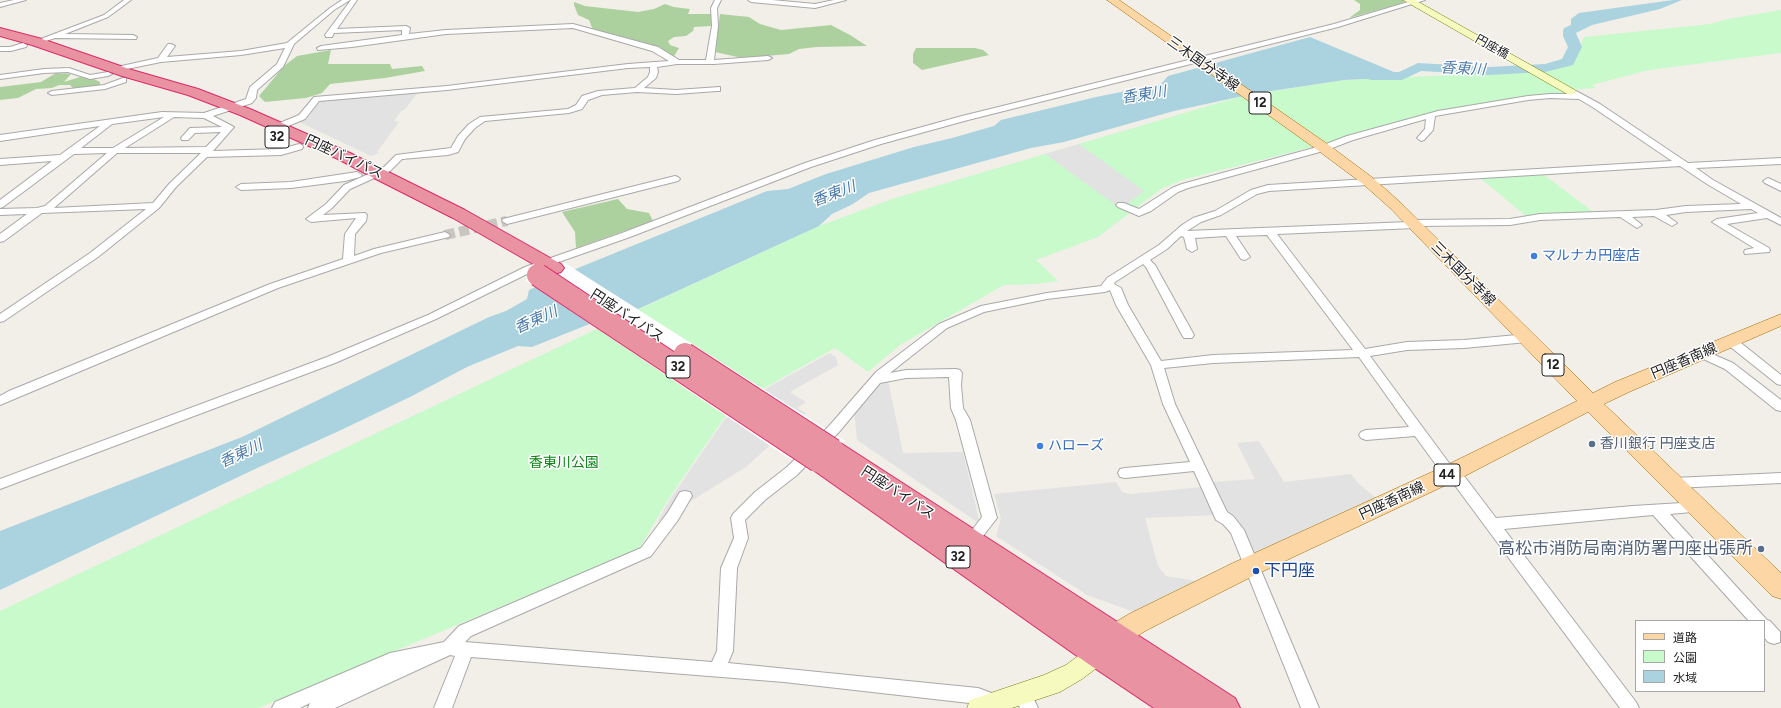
<!DOCTYPE html>
<meta charset="utf-8">
<style>
body{margin:0}
#map{position:relative;width:1781px;height:708px;overflow:hidden;background:#f2efe9;font-family:Figtree,"Noto Sans JP",sans-serif}
canvas{display:block}
.legend{position:absolute;left:1635px;top:620px;width:130px;height:72px;box-sizing:border-box;background:#fff;border:1px solid #a7a7a7;margin:0;padding:5px 7px;list-style:none;font-size:12px;color:#222}
.legend li{display:flex;align-items:center;gap:8px;height:20px}
.legend b{width:20px;border:1px solid #a7a7a7}
</style>
<div id="map">
<canvas width="1781" height="708"></canvas>
<ul class="legend">
<li><b style="height:5px;background:#fcd6a4"></b>道路</li>
<li><b style="height:11px;background:#c8facc"></b>公園</li>
<li><b style="height:11px;background:#aad3df"></b>水域</li>
</ul>
</div>
<script>
const c = document.querySelector('canvas').getContext('2d');
c.lineJoin = 'round';
function fillPath(path, color) { c.fillStyle = color; c.fill(path, 'evenodd'); }
const poly = rows => new Path2D(rows.map(r => 'M' + r).join(''));
function trace(path, color, width, dash) { c.strokeStyle = color; c.lineWidth = width; c.lineCap = dash ? 'butt' : 'round'; c.setLineDash(dash || []); c.stroke(path); }
function label(font, color, halo, rows, align = 'center') {
  c.font = font + ' Figtree,"Noto Sans JP",sans-serif'; c.lineWidth = 3; c.setLineDash([]); c.textBaseline = 'middle'; c.strokeStyle = halo; c.fillStyle = color; for (const [text, x, y, turn = 0] of rows) {
    c.save(); c.translate(x, y); c.rotate((+turn || 0) * Math.PI / 180); c.textAlign = isNaN(turn) ? turn : align; if (halo) c.strokeText(text, 0, 0); c.fillText(text, 0, 0); c.restore();
  }
}
fillPath(poly([
 [1354,0,1403,0,1404,1,1403,3,1349,18,1360,10,1360,4],
 [574,2,585,6,638,12,654,9,665,4,674,7,690,9,688,14,712,14,711,26,694,27,693,31,686,36,674,37,668,41,670,45,679,48,673,58,660,47,593,30,589,20,578,15,574,5],
 [720,14,749,17,760,24,781,30,831,25,850,35,867,46,817,47,799,49,789,54,742,58,715,52],
 [916,48,975,48,983,50,989,55,922,70,913,63,913,54],
 [331,50,328,64,390,64,392,69,422,66,425,71,385,78,330,84,322,93,306,98,265,102,259,96,284,66,297,56],
 [56,73,71,74,64,82,80,77,94,79,100,82,100,86,73,88,70,85,59,85,52,88,36,89,18,98,0,100,0,87,41,82],
 [618,199,627,209,649,213,653,221,576,248,575,232,562,212]
]), '#add19e');
fillPath(poly([
 [1781,10,1781,53,1649,70,1592,85,1596,88,1564,90,1565,93,1527,96,1437,112,1324,144,1182,180,1161,189,1098,237,1036,260,1058,281,1035,284,1004,285,900,345,868,372,835,348,764,388,724,418,669,498,639,549,258,708,0,708,0,611,622,317,819,226,892,199,1242,96,1344,80,1500,73,1545,69,1572,63,1584,37,1710,24,1728,19],
 [1544,175,1596,214,1526,216,1480,178]
]), '#c8facc');
fillPath(poly([
 [418,93,404,110,401,111,394,121,399,122,377,152,379,153,371,156,297,121,309,116,317,104,322,101],
 [1079,144,1144,191,1121,209,1045,154],
 [830,353,836,357,838,365,790,392,806,402,797,408,806,413,746,467,657,522,671,498,725,419,765,389],
 [888,380,903,453,963,452,980,524,857,440,854,410,877,383],
 [1259,441,1284,482,1351,474,1358,483,1376,498,1251,555,1243,531,1225,507,1212,482,1255,479,1237,443],
 [1116,482,1122,492,1131,494,1202,487,1216,515,1145,518,1158,566,1166,576,1196,581,1134,612,1087,595,996,536,1001,519,994,494]
]), '#e2e2e2');
fillPath(poly([
 [1673,0,1682,0,1660,9,1575,29,1571,32,1566,30,1571,28,1571,19,1579,13],
 [1310,37,1406,77,1344,80,1252,94,1174,111,1064,142,1031,148,869,193,853,204,832,214,819,226,636,310,587,325,532,347,518,346,467,367,410,397,339,431,255,469,0,590,0,531,242,437,489,317,506,311,527,299,529,290,578,268,767,191,788,189,826,174,914,147,952,138,994,126,1001,120,1096,97,1161,84,1168,76]
]), '#aad3df');
fillPath(poly([
 [565,263,845,441,806,470,525,280]
]), '#fff');
fillPath(poly([
 [1596,14,1600,15,1602,18,1600,21,1576,33,1582,47,1573,65,1545,72,1489,75,1421,71,1402,80,1372,80,1367,79,1365,76,1367,73,1372,72,1399,72,1418,63,1489,67,1545,64,1562,59,1568,47,1563,36,1563,31,1564,28,1596,14]
]), '#aad3df');
trace(poly([
 [445,235,507,221]
]), '#c8c6c1', 10, [10, 4.5]);
const street = poly([
 [14,0,26,0,0,7,0,3,14,0],
 [124,0,131,0,108,17,65,34,133,35,137,37,136,39,55,38,37,44,33,42,104,15,124,0],
 [342,0,350,0,334,10,294,44,283,67,257,90,256,98,252,103,213,116,234,127,213,151,281,149,299,144,302,145,303,147,302,149,281,155,207,157,176,187,159,208,98,257,4,321,0,322,0,314,90,253,146,209,42,213,4,241,0,242,0,234,27,214,0,215,0,209,37,208,45,206,107,153,74,154,3,207,0,208,0,200,52,161,0,165,0,159,60,155,100,126,0,141,0,135,162,112,204,113,246,99,250,87,277,64,285,48,241,55,161,62,117,71,113,69,117,67,158,58,168,44,171,44,175,46,167,57,241,51,287,43,330,8,342,0],
 [164,117,113,148,81,148,112,124,164,117],
 [174,117,204,118,222,127,190,128,181,138,182,140,188,140,195,133,221,132,206,147,125,148,174,117],
 [117,153,201,153,170,183,153,203,54,208,117,153],
 [351,0,357,0,337,29,406,26,410,28,409,34,446,30,573,24,658,47,679,60,706,60,712,26,711,8,715,0,721,0,717,8,718,26,714,60,768,56,772,58,768,60,714,64,677,64,657,67,658,72,656,78,644,88,676,90,720,87,720,91,717,91,676,94,637,92,602,95,588,100,582,109,569,113,485,121,475,128,465,139,458,152,448,155,402,159,390,171,350,189,332,208,323,215,365,213,367,215,366,221,355,234,354,256,374,249,445,232,450,235,449,237,381,253,278,288,0,405,0,396,9,391,270,284,343,259,345,234,356,218,311,222,306,219,326,204,344,185,384,167,396,155,451,148,458,136,469,124,480,117,568,109,576,105,582,96,598,91,635,88,648,77,650,72,650,67,628,68,447,90,319,101,305,119,281,129,275,129,274,127,275,125,299,115,314,97,447,86,628,64,669,61,652,51,573,28,446,34,352,47,318,50,317,48,321,46,402,35,402,30,334,33,332,37,326,37,325,35,351,0],
 [748,0,772,0,815,4,834,0,846,0,815,8,751,2,748,0],
 [1415,0,1425,0,1338,27,968,120,881,144,811,167,630,237,533,271,436,319,335,363,0,489,0,479,327,357,428,315,525,267,622,233,805,163,875,140,962,116,1334,24,1415,0],
 [23,43,27,45,26,47,11,51,0,51,0,47,10,47,23,43],
 [69,68,90,75,108,72,112,74,108,76,90,79,68,72,44,73,0,79,0,75,44,69,69,68],
 [123,78,126,78,126,82,105,89,52,95,48,93,52,91,104,85,123,78],
 [1570,91,1576,91,1600,104,1688,163,1781,158,1781,164,1696,168,1713,180,1781,218,1781,225,1767,218,1727,224,1769,248,1770,250,1769,252,1745,254,1744,252,1745,250,1754,248,1712,222,1717,219,1758,213,1751,209,1686,212,1666,215,1677,223,1672,226,1654,216,1632,217,1642,225,1637,228,1620,217,1540,220,1510,225,1419,226,1415,228,1277,234,1365,349,1407,342,1464,340,1527,334,1531,335,1533,338,1531,341,1527,342,1464,348,1407,350,1370,356,1449,463,1458,468,1496,518,1633,506,1698,502,1703,503,1705,507,1703,511,1670,514,1767,620,1770,621,1780,632,1780,642,1774,644,1768,642,1764,637,1764,621,1749,621,1653,515,1504,529,1636,702,1639,708,1620,708,1448,476,1439,469,1415,436,1366,440,1361,438,1359,435,1361,432,1366,430,1409,427,1359,357,1213,363,1164,368,1175,404,1227,512,1233,516,1244,530,1319,708,1301,708,1231,533,1223,524,1216,520,1194,471,1125,478,1120,477,1118,473,1120,469,1125,468,1190,462,1163,404,1151,365,1116,305,1110,290,1105,292,1047,299,984,312,947,328,890,373,906,370,956,369,960,370,962,373,961,385,963,408,970,420,997,518,976,545,971,547,966,545,964,541,982,517,956,420,951,408,949,377,906,378,880,383,839,432,797,475,765,500,745,520,748,538,737,568,733,651,728,663,978,688,1000,696,1003,702,1000,708,989,708,978,704,784,682,471,657,452,708,434,708,455,656,450,655,335,708,308,708,310,703,300,708,272,708,275,702,390,653,444,642,459,626,641,548,668,512,680,492,685,491,690,492,692,496,678,520,651,556,471,636,465,642,712,662,717,651,721,568,734,538,731,518,733,514,755,492,787,467,829,426,876,372,939,324,981,306,1047,293,1101,286,1107,278,1159,245,1182,225,1193,218,1215,211,1251,190,1268,185,1672,161,1594,108,1579,99,1550,98,1528,100,1435,116,1433,130,1424,140,1421,141,1417,138,1425,129,1426,119,1353,140,1327,150,1188,188,1178,192,1151,211,1139,216,1118,207,1116,205,1118,203,1124,203,1139,209,1172,188,1182,184,1321,146,1347,136,1438,111,1528,96,1550,94,1570,94,1570,91],
 [1680,166,1707,184,1741,204,1686,206,1656,210,1540,214,1510,219,1413,220,1409,222,1187,231,1201,222,1221,215,1257,194,1269,191,1680,166],
 [1267,235,1353,350,1213,355,1161,361,1128,305,1121,288,1114,284,1115,282,1143,264,1146,267,1182,335,1184,338,1192,338,1194,335,1155,265,1150,260,1167,249,1181,236,1184,237,1187,249,1192,252,1197,249,1195,238,1226,236,1241,259,1245,260,1250,257,1236,236,1267,235],
 [357,172,362,175,360,177,345,181,291,188,241,190,236,187,241,184,291,182,357,172],
 [675,176,678,177,680,179,678,181,507,224,502,221,503,219,675,176],
 [1768,178,1781,184,1781,191,1765,183,1763,181,1768,178],
 [1732,338,1736,339,1781,375,1781,385,1777,384,1728,345,1726,342,1728,339,1732,338],
 [1703,350,1733,363,1781,400,1781,411,1776,410,1725,369,1699,357,1697,354,1699,351,1703,350],
 [1781,473,1781,483,1674,488,1669,487,1667,483,1669,479,1674,478,1781,473],
 [1023,686,1029,689,1038,708,1020,708,1014,694,1017,689,1023,686]
]);
const secondary = poly([
 [1403,0,1415,0,1575,90,1577,92,1571,95,1567,94,1403,0],
 [1098,644,1106,647,1110,654,1106,661,1082,679,1060,692,1012,708,967,708,970,700,1044,675,1066,665,1090,647,1098,644]
]);
const primary = poly([
 [1107,0,1119,0,1326,143,1373,178,1400,202,1593,393,1615,382,1781,314,1781,326,1629,392,1604,404,1781,573,1781,599,1772,596,1588,412,1461,478,1251,577,1147,630,1124,644,1116,652,1107,655,1098,652,1094,644,1098,636,1106,628,1129,614,1233,563,1445,466,1577,401,1390,208,1363,184,1316,149,1107,0]
]);
const highway = poly([
 [0,28,42,39,132,70,198,89,250,109,350,153,465,210,561,264,564,268,561,272,554,274,547,272,453,218,372,177,338,159,240,115,188,95,122,76,32,45,0,36,0,28],
 [833,441,842,444,1235,698,1240,708,1154,708,1087,663,809,467,805,461,809,455,818,452,823,453,821,450,824,444,833,441]
]);
trace(street, '#a9a9a9', 2);
trace(secondary, '#707d05', 1);
trace(primary, '#a06b00', 1);
trace(highway, '#dc2a67', 2);
fillPath(street, '#fff');
fillPath(secondary, '#f7fabf');
fillPath(primary, '#fcd6a4');
fillPath(highway, '#e892a2');
const highwayBridge = poly([
 [538,275,818,461],
 [685,354,833,450]
]);
trace(highwayBridge, '#dc2a67', 24, []);
trace(highwayBridge, '#e892a2', 22);
for (const [x, y, r, color] of [
 [1534,256,4,"#3f7fe0"],
 [1592,444,4,"#5c6f8a"],
 [1040,446,4,"#3f7fe0"],
 [1761,549,4,"#5c6f8a"],
 [1256,571,4,"#1a4fb4"]
]) { const dot = new Path2D(); dot.arc(x, y, r, 0, 2 * Math.PI); c.fillStyle = color; c.fill(dot); trace(dot, '#fff', 1.5); }
label('12px', '#222', '#fff', [
 ["円座橋",1492,47,29]
]);
for (const [x, y, w] of [
 [1260,103,22],
 [277,137,24],
 [1553,365,22],
 [678,367,24],
 [1447,475,26],
 [958,557,24]
]) { const box = new Path2D(); box.roundRect(x - w / 2, y - 11, w, 22, 3); c.fillStyle = '#fff'; c.fill(box); trace(box, '#222', 1); }
label('bold 13px', '#222', null, [
 ["12",1260,103],
 ["32",277,137],
 ["12",1553,365],
 ["32",678,367],
 ["44",1447,475],
 ["32",958,557]
]);
label('14px', '#222', '#fff', [
 ["三木国分寺線",1203,64,35],
 ["円座バイパス",344,157,25],
 ["三木国分寺線",1463,274,45],
 ["円座バイパス",627,316,33],
 ["円座香南線",1684,361,-23],
 ["円座バイパス",898,493,33],
 ["円座香南線",1392,501,-25]
]);
label('14px', '#366cbe', '#fff', [
 ["マルナカ円座店",1542,256],
 ["ハローズ",1048,446]
], 'left');
label('14px', '#4e5e75', '#fff', [
 ["香川銀行 円座支店",1600,444]
], 'left');
label('14px', '#0c8416', '#fff', [
 ["香東川公園",564,463]
]);
label('italic 15px', '#4a7aab', '#fff', [
 ["香東川",1463,69,3],
 ["香東川",1144,95,-9],
 ["香東川",834,194,-21],
 ["香東川",536,320,-24],
 ["香東川",241,454,-25]
]);
label('17px', '#4e5e75', '#fff', [
 ["高松市消防局南消防署円座出張所",1753,549]
], 'right');
label('17px', '#164399', '#fff', [
 ["下円座",1264,571]
], 'left');
</script>
